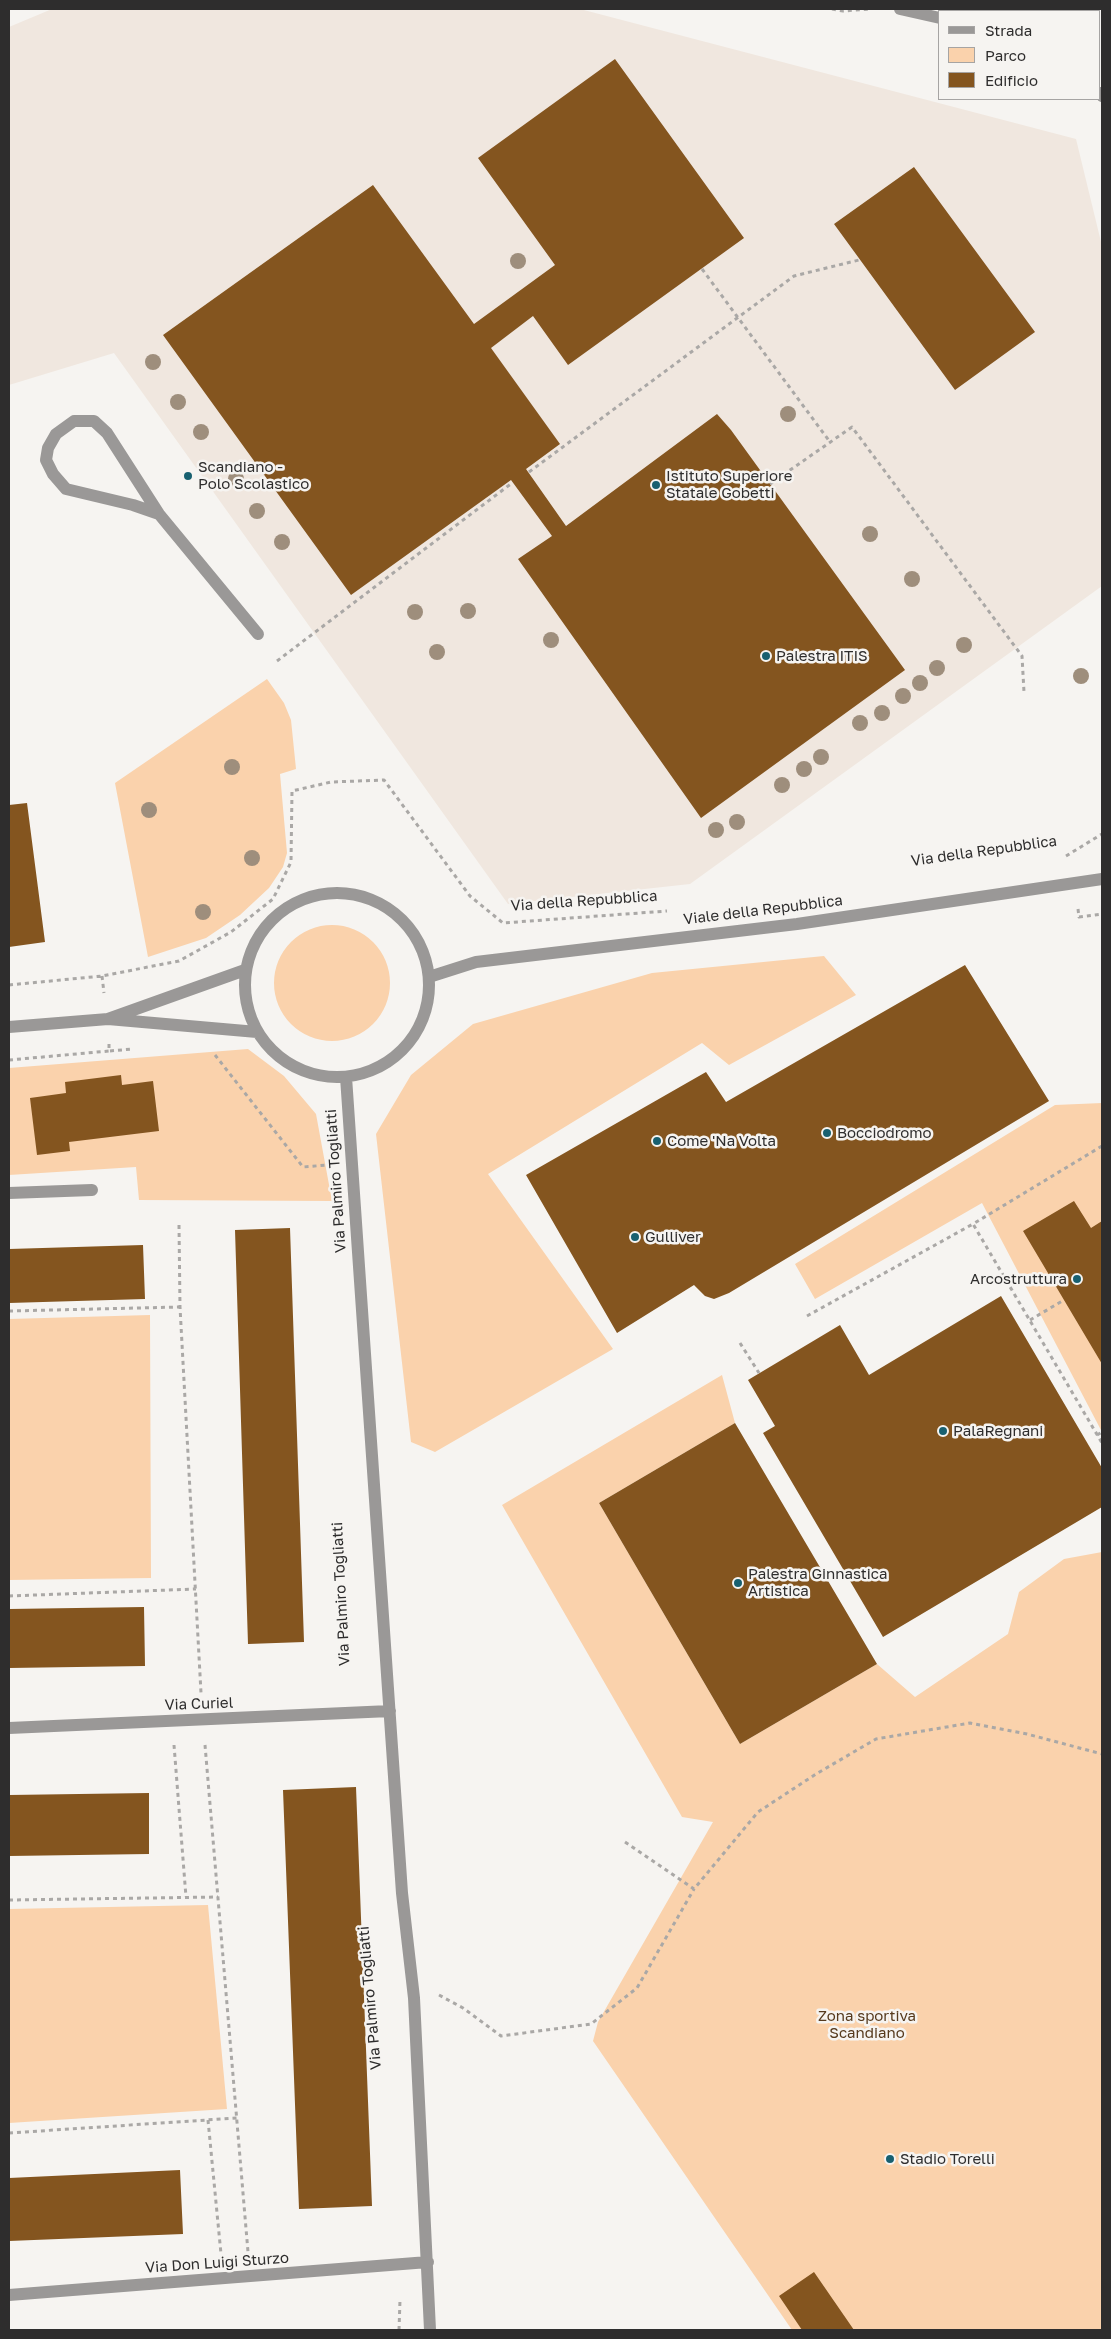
<!DOCTYPE html>
<style>
body{margin:0}
#map{position:relative;width:1111px;height:2339px;overflow:hidden;background:#f6f4f1;font-family:"Golos Text",sans-serif}
canvas{display:block}
.frame{position:absolute;inset:0;border:10px solid #2e2d2d;pointer-events:none}
.legend{position:absolute;left:938px;top:10px;width:162px;height:90px;box-sizing:border-box;background:#f6f4f1;border:1px solid #a6a4a3;margin:0;padding:6px 9px;list-style:none;font-size:15px;color:#2e2d2d}
.legend li{display:flex;align-items:center;gap:10px;height:25px}
.legend b{width:25px;border:1px solid #a6a4a3}
</style>
<div id="map">
<canvas width="1111" height="2339"></canvas>
<div class="frame"></div>
<ul class="legend">
<li><b style="height:6px;background:#9a9897"></b>Strada</li>
<li><b style="height:14px;background:#fad2ac"></b>Parco</li>
<li><b style="height:14px;background:#84551f"></b>Edificio</li>
</ul>
</div>
<script>
const c = document.querySelector('canvas').getContext('2d');
c.lineJoin = 'round';
function fillPath(path, color) { c.fillStyle = color; c.fill(path, 'evenodd'); }
const poly = rows => new Path2D(rows.map(r => 'M' + r).join(''));
function trace(path, color, width, dash) { c.strokeStyle = color; c.lineWidth = width; c.lineCap = dash ? 'butt' : 'round'; c.setLineDash(dash || []); c.stroke(path); }
function label(font, color, halo, rows, align = 'center') {
  c.font = font + ' "Golos Text",sans-serif'; c.lineWidth = 5; c.setLineDash([]); c.textBaseline = 'middle'; c.strokeStyle = halo; c.fillStyle = color; for (const [text, x, y, turn = 0] of rows) {
    c.save(); c.translate(x, y); c.rotate((+turn || 0) * Math.PI / 180); c.textAlign = isNaN(turn) ? turn : align; if (halo) c.strokeText(text, 0, 0); c.fillText(text, 0, 0); c.restore();
  }
}
fillPath(poly([
 [52,9,580,9,1076,139,1102,246,1102,586,690,884,508,904,114,353,9,385,9,27]
]), '#f0e7df');
fillPath(poly([
 [267,679,284,703,291,720,296,769,280,774,287,853,283,867,269,888,240,915,206,938,148,957,115,783],
 '274 983a58 58 0 1 1 116 0a58 58 0 1 1-116 0Z',
 [824,956,856,995,729,1065,702,1043,488,1174,613,1349,435,1452,411,1442,376,1134,411,1075,473,1024,652,973],
 [248,1049,284,1076,316,1114,332,1201,139,1200,136,1167,9,1175,9,1068],
 [1102,1103,1102,1432,982,1203,815,1299,795,1264,1055,1105],
 [150,1315,151,1578,9,1580,9,1319],
 [722,1375,735,1423,599,1503,740,1744,877,1664,915,1697,1008,1634,1019,1592,1064,1559,1102,1552,1102,2330,792,2330,593,2041,598,2022,713,1822,682,1817,502,1505],
 [208,1905,227,2109,9,2123,9,1909]
]), '#fad2ac');
fillPath(poly([
 [615,59,744,238,568,365,533,316,491,348,560,444,526,469,566,526,717,414,731,430,905,670,701,818,518,559,552,536,511,480,351,595,163,335,373,185,474,324,555,265,478,158],
 [914,167,1035,332,955,390,834,224],
 [27,803,45,942,9,947,9,805],
 [965,965,1049,1101,729,1293,714,1299,705,1296,694,1285,617,1333,526,1175,706,1072,726,1102],
 [121,1075,122,1085,153,1081,159,1131,69,1142,70,1151,37,1155,30,1098,66,1093,65,1082],
 [1074,1201,1091,1228,1102,1221,1102,1364,1023,1231],
 [290,1228,304,1642,248,1644,235,1230],
 [143,1245,145,1299,9,1303,9,1249],
 [1001,1296,1102,1468,1102,1507,883,1637,763,1433,775,1426,748,1380,840,1325,869,1375],
 [735,1423,877,1664,740,1744,599,1503],
 [144,1607,145,1666,9,1668,9,1609],
 [356,1787,372,2206,299,2209,283,1790],
 [149,1793,149,1854,9,1856,9,1795],
 [180,2170,183,2234,9,2241,9,2178],
 [814,2272,854,2330,802,2330,779,2296]
]), '#84551f');
trace(poly([
 [832,9,843,11,870,9],
 [702,269,830,442],
 [529,472,794,276,859,260],
 [770,484,852,427,1022,656,1024,692],
 [277,661,512,483],
 [1066,856,1102,834],
 [1078,909,1079,917,1102,914],
 [102,976,104,993],
 [9,985,102,976,179,961,231,932,273,899,291,862,292,791,331,782,384,780,470,896,503,923,667,911],
 [109,1044,109,1051,133,1049],
 [215,1055,303,1167,327,1165],
 [9,1060,109,1051],
 [1102,1146,973,1224,1102,1443],
 [179,1225,180,1307,201,1693],
 [9,1311,180,1307],
 [807,1316,973,1224],
 [1030,1320,1064,1300],
 [740,1343,759,1373],
 [1097,1435,1102,1432],
 [9,1596,196,1589],
 [174,1745,186,1897],
 [205,1745,248,2252],
 [625,1842,694,1889,758,1812,816,1774,876,1739,970,1723,1027,1734,1102,1754],
 [9,1900,218,1897],
 [439,1995,463,2008,501,2036,591,2024,637,1988,694,1889],
 [208,2120,221,2254],
 [9,2133,237,2118],
 [399,2330,400,2300]
]), '#aaa8a6', 3, [4, 4]);
trace(poly([
 [159,514,133,505,66,489,53,474,46,460,48,448,56,434,74,421,94,421,107,433,159,514,258,634]
]), '#9a9897', 12);
trace(poly([
 [900,9,940,18],
 [1047,9,1048,11],
 [1100,93,1102,96],
 '245 985a92 92 0 1 1 184 0a92 92 0 1 1-184 0Z',
 [245,970,108,1019,257,1032],
 [429,977,476,962,797,924,1102,879],
 [9,1027,108,1019],
 [346,1077,402,1893,414,1998,430,2330],
 [9,1193,92,1190],
 [9,1728,390,1711],
 [9,2295,428,2262]
]), '#9a9897', 12);
c.fillStyle = '#9e8e7c';
for (const [x, y] of [
 [518,261],
 [153,362],
 [178,402],
 [788,414],
 [201,432],
 [236,479],
 [257,511],
 [870,534],
 [282,542],
 [912,579],
 [468,611],
 [415,612],
 [551,640],
 [964,645],
 [437,652],
 [937,668],
 [1081,676],
 [920,683],
 [903,696],
 [882,713],
 [860,723],
 [821,757],
 [232,767],
 [804,769],
 [782,785],
 [149,810],
 [737,822],
 [716,830],
 [252,858],
 [203,912]
]) { c.beginPath(); c.arc(x, y, 8, 0, 2 * Math.PI); c.fill(); }
for (const [x, y, r, color] of [
 [188,476,5,"#186070"],
 [656,485,5,"#186070"],
 [766,656,5,"#186070"],
 [827,1133,5,"#186070"],
 [657,1141,5,"#186070"],
 [635,1237,5,"#186070"],
 [1077,1279,5,"#186070"],
 [943,1431,5,"#186070"],
 [738,1583,5,"#186070"],
 [890,2159,5,"#186070"]
]) { const dot = new Path2D(); dot.arc(x, y, r, 0, 2 * Math.PI); c.fillStyle = color; c.fill(dot); trace(dot, '#f6f4f1', 2); }
label('15px', '#2e2d2d', '#f6f4f1', [
 ["Scandiano -",198,467],
 ["Polo Scolastico",198,484],
 ["Istituto Superiore",666,476],
 ["Statale Gobetti",666,493],
 ["Palestra ITIS",776,656],
 ["Bocciodromo",837,1133],
 ["Come 'Na Volta",667,1141],
 ["Gulliver",645,1237],
 ["Arcostruttura",1067,1279,"right"],
 ["PalaRegnani",953,1431],
 ["Palestra Ginnastica",748,1574],
 ["Artistica",748,1591],
 ["Stadio Torelli",900,2159]
], 'left');
label('15px', '#2e2d2d', '#f6f4f1', [
 ["Via della Repubblica",984,851,-8],
 ["Via della Repubblica",584,901,-4],
 ["Viale della Repubblica",763,910,-7],
 ["Via Palmiro Togliatti",336,1181,-94],
 ["Via Palmiro Togliatti",341,1594,-93],
 ["Via Curiel",199,1704,-2],
 ["Via Palmiro Togliatti",370,1998,-95],
 ["Via Don Luigi Sturzo",217,2263,-4]
]);
label('15px', '#563a1d', '#f6f4f1', [
 ["Zona sportiva",867,2016],
 ["Scandiano",867,2033]
]);
</script>
